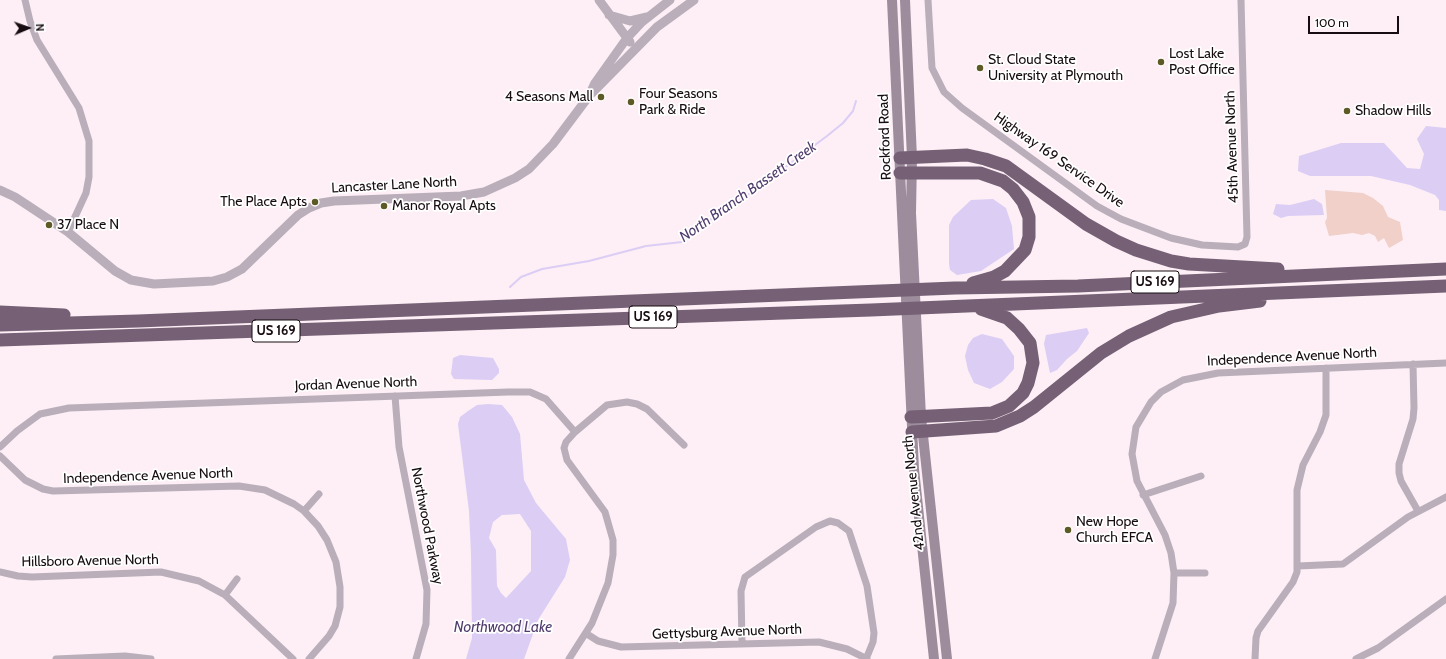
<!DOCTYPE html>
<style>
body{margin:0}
#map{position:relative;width:1446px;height:659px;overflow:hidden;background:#fdeff5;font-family:Cabin,sans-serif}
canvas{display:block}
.north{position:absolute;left:8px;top:8px;width:40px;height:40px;-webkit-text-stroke:3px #fff;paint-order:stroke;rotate:88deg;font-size:11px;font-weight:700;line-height:16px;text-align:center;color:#170c11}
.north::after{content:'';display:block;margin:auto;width:14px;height:18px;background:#170c11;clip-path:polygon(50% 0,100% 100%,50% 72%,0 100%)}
.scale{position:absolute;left:1308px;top:16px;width:91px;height:18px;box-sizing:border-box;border:2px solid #170c11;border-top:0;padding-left:5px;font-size:12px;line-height:14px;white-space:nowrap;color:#170c11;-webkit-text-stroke:3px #fff;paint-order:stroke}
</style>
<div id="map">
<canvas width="1446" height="659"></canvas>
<div class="north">N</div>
<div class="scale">100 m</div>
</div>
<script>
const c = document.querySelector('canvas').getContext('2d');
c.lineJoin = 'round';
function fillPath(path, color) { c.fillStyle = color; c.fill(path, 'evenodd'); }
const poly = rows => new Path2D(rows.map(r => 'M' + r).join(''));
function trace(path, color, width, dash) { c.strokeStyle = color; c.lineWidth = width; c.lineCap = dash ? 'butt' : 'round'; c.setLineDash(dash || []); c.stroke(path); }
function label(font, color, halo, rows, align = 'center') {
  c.font = font + ' Cabin,sans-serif'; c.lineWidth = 3.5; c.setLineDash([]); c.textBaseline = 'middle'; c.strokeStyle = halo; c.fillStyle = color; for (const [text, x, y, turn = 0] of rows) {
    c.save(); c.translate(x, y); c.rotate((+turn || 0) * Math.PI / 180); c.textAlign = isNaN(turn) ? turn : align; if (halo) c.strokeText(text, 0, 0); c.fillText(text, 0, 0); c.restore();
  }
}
fillPath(poly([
 [1325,190,1363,193,1373,198,1383,206,1388,217,1400,222,1403,240,1389,248,1384,238,1378,242,1375,236,1369,233,1362,235,1353,233,1329,236,1325,222,1327,218]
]), '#f0d0c8');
fillPath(poly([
 [1426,126,1446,128,1446,211,1439,210,1439,200,1435,195,1410,185,1371,176,1310,176,1298,171,1299,156,1341,143,1384,143,1407,168,1420,169,1424,154,1417,139],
 [993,199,1006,208,1012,226,1014,249,981,271,957,275,950,270,949,264,949,225,953,217,971,200],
 [1314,199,1322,204,1324,215,1288,216,1281,218,1273,214,1276,204,1290,205],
 [1087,328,1089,333,1077,351,1067,359,1057,370,1050,373,1044,344,1046,335],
 [982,334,1002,339,1014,356,1014,369,1002,382,990,389,974,383,968,370,965,356,968,345,973,338],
 [460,355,493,358,499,369,499,373,492,380,454,379,451,374,453,358],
 [488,404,502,405,512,417,520,434,524,480,536,503,566,539,570,560,565,577,538,620,524,659,466,659,472,638,471,554,469,511,458,424,460,417,468,411,477,405],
 [520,514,531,531,531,571,506,598,501,593,497,586,496,550,489,538,493,522,502,515]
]), '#dccdf5');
trace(poly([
 [510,287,521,277,542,269,589,261,646,246,682,242,719,213,752,192,827,136,843,123,853,111,856,101]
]), '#dccdf5', 2);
trace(poly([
 [25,0,30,21,37,40,79,108,89,141,89,177,86,193,68,232],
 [928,0,932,68,944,92,962,108,1097,206,1121,219,1171,238,1202,245,1238,247,1245,244,1247,237,1241,0],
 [1413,364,1414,408,1413,419,1399,464,1399,473,1401,481,1418,511],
 [395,396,399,447,427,590,426,624,416,659],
 [0,447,17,431,40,414,69,408,508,392,530,392,546,399,575,432],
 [0,456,25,480,43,489,53,491,239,486,265,490,294,504,304,511,318,526,327,540,336,562,340,587,340,607,335,626,329,636,309,659],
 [1143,495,1201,476],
 [304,511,319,494],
 [1298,566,1343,564,1408,517,1446,497],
 [0,572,18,576,32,577,161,572,199,581,225,595,293,659],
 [1174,573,1205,573],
 [225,595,237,579],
 [587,634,598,641,621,647,819,642,847,649,867,659],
 [742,644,741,591,745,577,816,527,830,521,838,523,849,531,867,586,874,633,873,642,866,659],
 [56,659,125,656,151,659],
 [569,659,592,623,608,583,613,555,613,540,605,512,567,460,564,448,566,442,575,432,607,405,627,402,637,404,647,409,684,445],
 [1155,659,1173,603,1174,573,1171,553,1165,535,1137,481,1132,454,1136,427,1151,402,1161,392,1183,380,1218,373,1446,363],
 [1255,659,1256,638,1258,631,1293,582,1297,572,1297,490,1303,465,1320,432,1326,415,1326,368],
 [1356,659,1378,648,1446,599]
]), '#b9aeb9', 7);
trace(poly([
 [599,0,630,42],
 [609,15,630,21,647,17],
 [592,93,657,27,694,0],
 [0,190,15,197,68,232,115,271,131,280,154,284,213,281,227,277,242,269,298,215,309,208,321,203,334,201,461,196,484,192,515,178,529,169,553,144,589,96,595,83,627,38,642,22,670,0]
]), '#b9aeb9', 9);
trace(poly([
 [892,0,914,469,934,659],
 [905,0,912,158,911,213,921,417,947,659]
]), '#9c8c9c', 10);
trace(poly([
 [900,158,967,155,985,159,1006,166,1086,224,1116,241,1136,250,1171,261,1189,264,1278,269],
 [900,173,980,173,1003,181,1013,189,1023,202,1029,217,1029,237,1025,250,1005,271,994,277,973,283],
 [0,312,64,315],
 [0,325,138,321,955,288,1078,286,1446,269],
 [0,340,871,310,1446,286],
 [911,417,992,413,1009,406,1023,393,1028,383,1033,363,1030,343,1019,329,1007,318,981,309],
 [912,432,996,426,1020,416,1034,407,1101,353,1129,336,1171,317,1219,306,1260,301]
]), '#756075', 13);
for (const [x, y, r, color] of [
 [1161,62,4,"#5e5a26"],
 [980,68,4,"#5e5a26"],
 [601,97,4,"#5e5a26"],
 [631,102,4,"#5e5a26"],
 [1347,111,4,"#5e5a26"],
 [315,202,4,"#5e5a26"],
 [384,206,4,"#5e5a26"],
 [49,225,4,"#5e5a26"],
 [1068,530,4,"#5e5a26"]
]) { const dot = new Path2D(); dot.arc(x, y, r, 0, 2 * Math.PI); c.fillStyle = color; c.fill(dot); trace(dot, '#fff', 1.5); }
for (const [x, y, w] of [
 [1155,282,48],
 [653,317,48],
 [276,331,48]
]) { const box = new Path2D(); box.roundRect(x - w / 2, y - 11, w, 22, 3); c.fillStyle = '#fff'; c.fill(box); trace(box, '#170c11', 1); }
label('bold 13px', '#170c11', null, [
 ["US 169",1155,282],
 ["US 169",653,317],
 ["US 169",276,331]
]);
label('14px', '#170c11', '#fff', [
 ["Lost Lake",1169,54],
 ["Post Office",1169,70],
 ["St. Cloud State",988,60],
 ["University at Plymouth",988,76],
 ["Four Seasons",639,94],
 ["Park & Ride",639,110],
 ["4 Seasons Mall",593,97,"right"],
 ["Shadow Hills",1355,111],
 ["The Place Apts",307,202,"right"],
 ["Manor Royal Apts",392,206],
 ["37 Place N",57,225],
 ["New Hope",1076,522],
 ["Church EFCA",1076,538]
], 'left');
label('14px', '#170c11', '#fff', [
 ["Rockford Road",885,137,-92],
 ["45th Avenue North",1232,147,-92],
 ["Highway 169 Service Drive",1059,160,35],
 ["Lancaster Lane North",394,185,-3],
 ["Independence Avenue North",1292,357,-3],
 ["Jordan Avenue North",356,384,-2],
 ["Independence Avenue North",148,476,-2],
 ["42nd Avenue North",914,493,-96],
 ["Northwood Parkway",427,526,79],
 ["Hillsboro Avenue North",90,561,-1],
 ["Gettysburg Avenue North",727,632,-2]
]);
label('italic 15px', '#513c6e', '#fff', [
 ["North Branch Bassett Creek",748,192,-35],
 ["Northwood Lake",503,628]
]);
</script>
